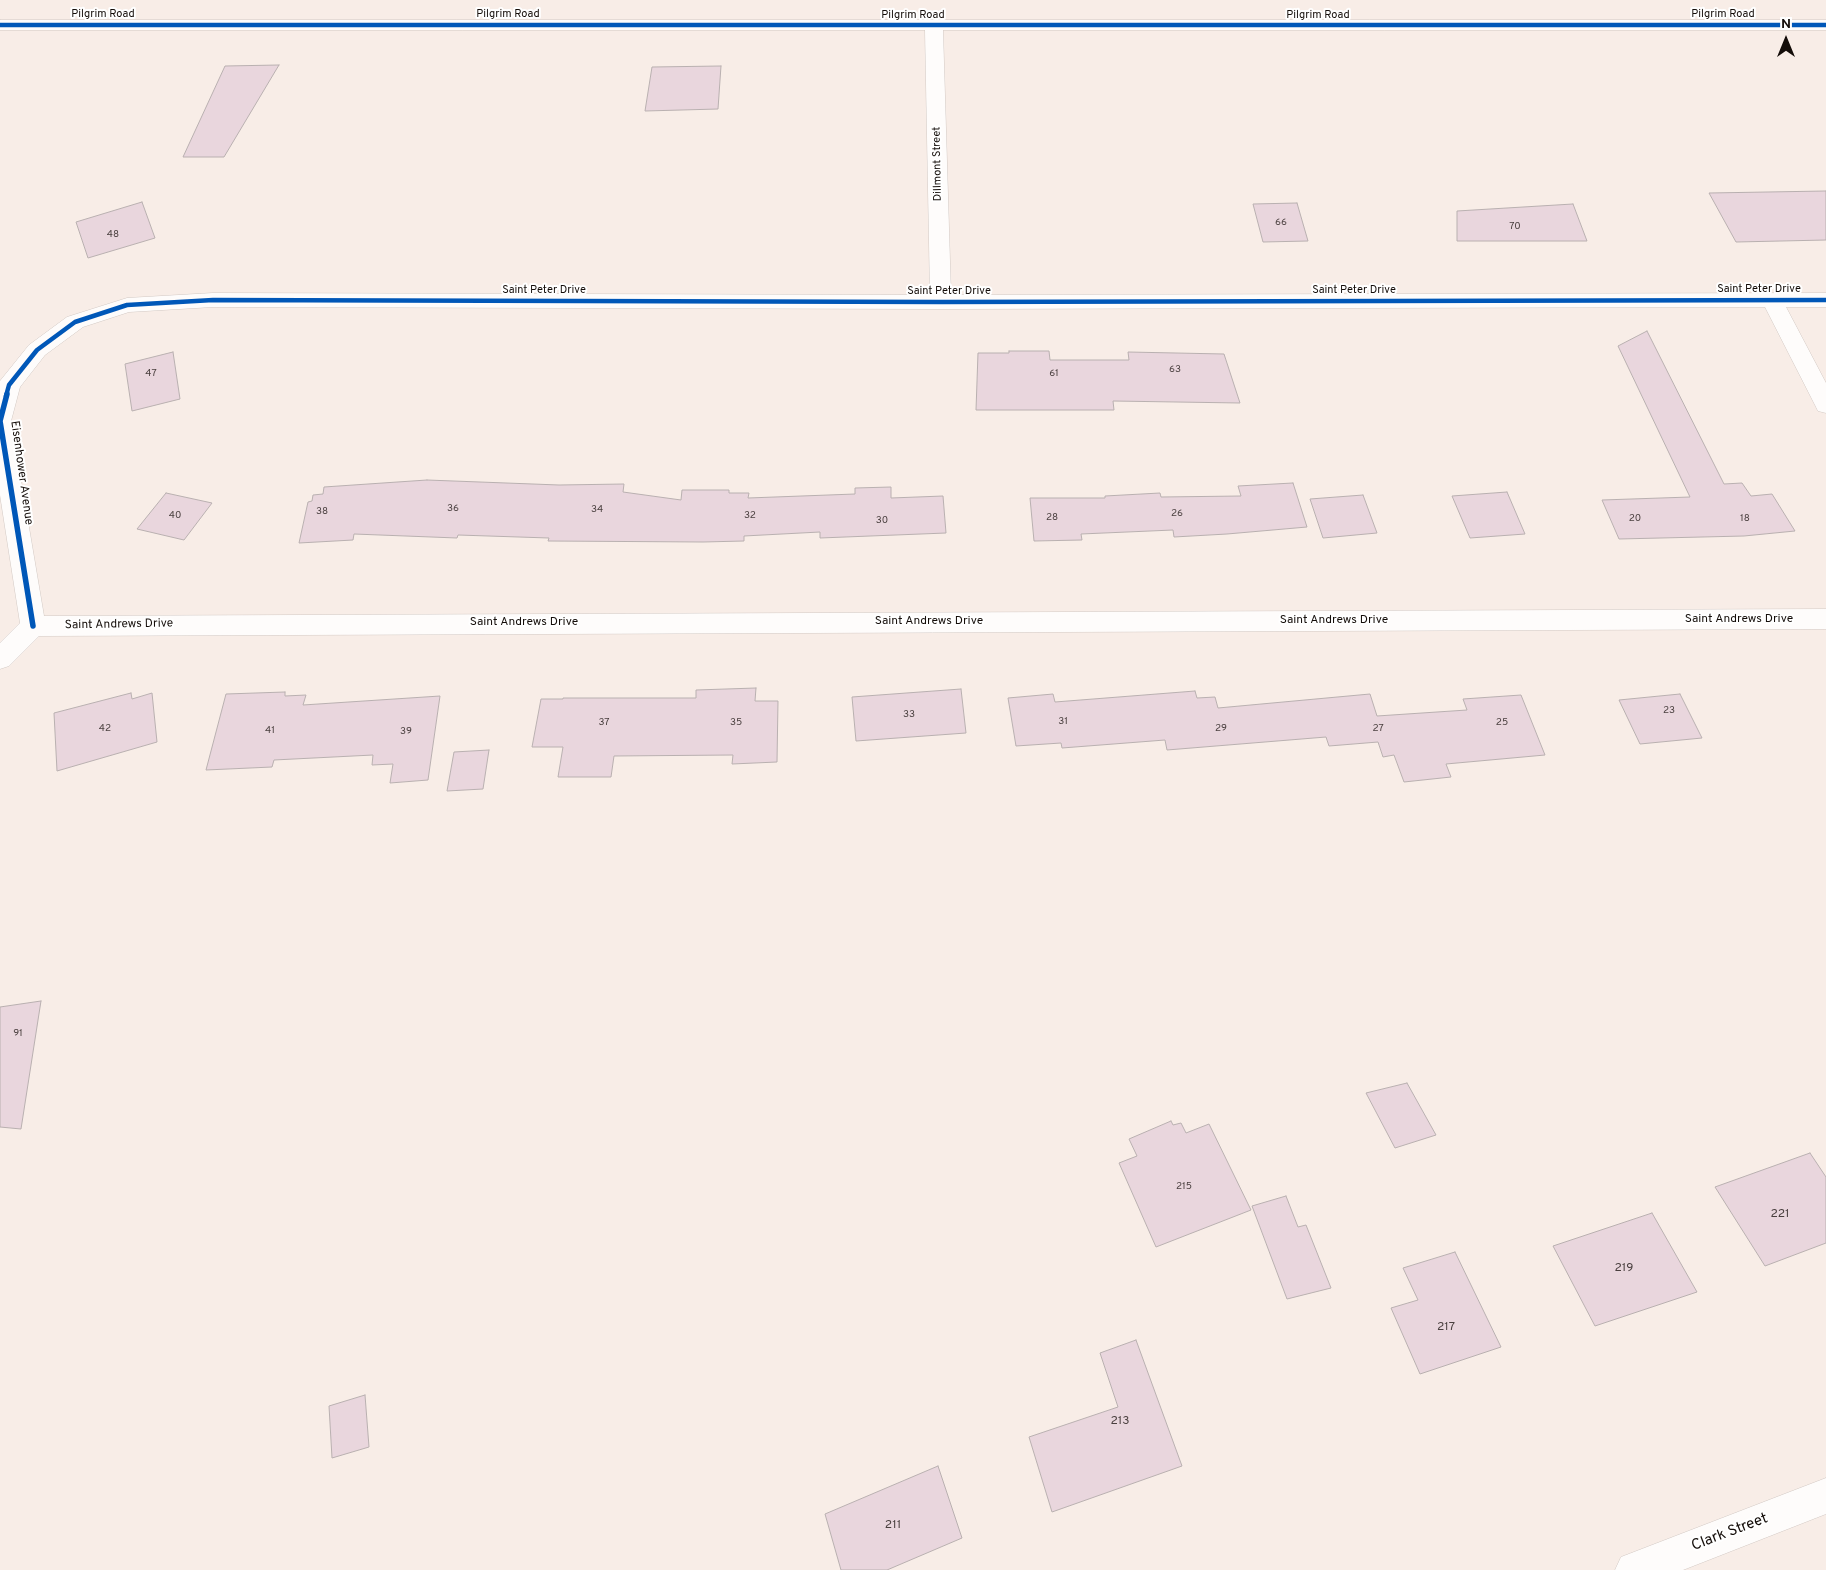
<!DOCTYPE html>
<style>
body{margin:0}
#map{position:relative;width:1826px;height:1570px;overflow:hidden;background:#f8ede7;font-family:Overpass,sans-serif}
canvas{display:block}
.north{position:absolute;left:1761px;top:15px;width:50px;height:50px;-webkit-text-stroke:4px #fff;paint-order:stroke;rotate:0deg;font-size:14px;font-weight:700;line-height:20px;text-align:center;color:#140d09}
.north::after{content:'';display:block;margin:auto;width:18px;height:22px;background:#140d09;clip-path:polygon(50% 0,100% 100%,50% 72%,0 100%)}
</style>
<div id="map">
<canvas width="1826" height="1570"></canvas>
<div class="north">N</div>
</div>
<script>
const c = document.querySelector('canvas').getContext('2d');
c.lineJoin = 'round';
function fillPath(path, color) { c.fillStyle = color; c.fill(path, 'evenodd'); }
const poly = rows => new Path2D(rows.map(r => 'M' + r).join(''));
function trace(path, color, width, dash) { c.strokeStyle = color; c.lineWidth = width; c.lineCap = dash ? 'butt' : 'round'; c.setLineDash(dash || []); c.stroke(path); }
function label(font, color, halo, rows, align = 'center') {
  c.font = font + ' Overpass,sans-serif'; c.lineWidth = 4; c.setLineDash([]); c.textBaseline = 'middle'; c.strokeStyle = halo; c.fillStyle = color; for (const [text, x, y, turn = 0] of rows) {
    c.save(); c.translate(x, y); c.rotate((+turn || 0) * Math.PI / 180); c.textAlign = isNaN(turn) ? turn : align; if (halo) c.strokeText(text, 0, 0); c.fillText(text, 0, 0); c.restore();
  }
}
const building = poly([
 [279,65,224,157,183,157,225,66,279,65],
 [721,66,718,109,645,111,652,67,721,66],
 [1826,191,1826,240,1736,242,1709,193,1826,191],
 [142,202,155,238,88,258,76,222,142,202],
 [1297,203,1308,241,1263,242,1253,204,1297,203],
 [1573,204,1587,241,1457,241,1457,211,1573,204],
 [1647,331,1724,484,1742,483,1751,496,1772,494,1795,531,1744,536,1619,539,1602,500,1690,497,1618,346,1647,331],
 [1009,351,1049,351,1050,360,1129,360,1128,352,1224,354,1240,403,1113,401,1114,410,976,410,978,353,1009,353,1009,351],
 [173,352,180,399,132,411,125,364,173,352],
 [427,480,559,485,624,484,623,492,681,500,682,490,729,490,729,493,749,493,748,498,855,494,855,488,891,487,891,498,943,496,946,533,820,538,820,532,744,536,744,541,703,542,548,541,549,538,458,535,457,538,354,534,353,540,299,543,308,502,312,501,313,495,323,494,324,487,427,480],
 [1293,483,1307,527,1227,534,1174,537,1173,530,1081,534,1082,540,1034,541,1030,498,1105,498,1105,496,1160,493,1161,497,1241,496,1238,486,1293,483],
 [1507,492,1525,534,1470,538,1452,496,1507,492],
 [166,493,212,503,184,540,137,529,166,493],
 [1363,495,1377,533,1323,538,1310,499,1363,495],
 [756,688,755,701,778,701,777,762,732,764,733,755,614,756,611,777,558,777,563,747,532,747,541,699,563,699,563,698,696,698,696,690,756,688],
 [961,689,966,733,856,741,852,697,961,689],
 [1195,691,1197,698,1215,697,1218,708,1370,694,1377,716,1467,710,1463,699,1521,695,1545,755,1446,764,1451,777,1404,782,1394,755,1383,757,1378,742,1329,746,1326,737,1167,750,1165,740,1062,748,1061,743,1016,746,1008,698,1053,694,1055,702,1195,691],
 [285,692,285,696,306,695,303,705,440,696,428,780,390,783,393,764,372,765,373,755,274,760,272,767,206,770,226,694,285,692],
 [131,693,132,699,152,693,157,742,57,771,54,713,131,693],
 [1680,694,1702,738,1640,744,1619,700,1680,694],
 [489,750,483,789,447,791,454,752,489,750],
 [41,1001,21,1129,0,1127,0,1007,41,1001],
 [1407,1083,1436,1135,1395,1148,1366,1093,1407,1083],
 [1171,1121,1173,1125,1181,1123,1186,1133,1209,1124,1251,1210,1156,1247,1119,1163,1137,1156,1129,1139,1171,1121],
 [1810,1153,1826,1177,1826,1243,1765,1266,1715,1187,1810,1153],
 [1286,1196,1298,1227,1306,1225,1331,1288,1287,1299,1252,1206,1286,1196],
 [1652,1213,1697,1292,1595,1326,1553,1246,1652,1213],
 [1455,1252,1501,1347,1420,1374,1391,1308,1418,1300,1403,1268,1455,1252],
 [1136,1340,1182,1466,1052,1512,1029,1437,1118,1407,1100,1353,1136,1340],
 [365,1395,369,1447,332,1458,329,1406,365,1395],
 [938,1466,962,1538,887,1570,841,1570,825,1514,938,1466]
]);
fillPath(building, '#e9d6dd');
trace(building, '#b9b0b0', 1);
const street = poly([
 [0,20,1826,20,1826,30,943,30,951,295,1826,293,1826,307,1786,307,1826,383,1826,413,1818,411,1815,405,1765,307,941,309,213,307,129,312,83,327,45,355,20,387,11,421,44,616,1826,609,1826,629,39,636,9,666,0,669,0,643,20,623,0,495,0,381,29,345,67,317,127,298,213,293,930,295,925,30,0,30,0,20],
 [1826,1478,1826,1514,1683,1570,1615,1570,1621,1557,1826,1478]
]);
trace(street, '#d2c9c4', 1);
fillPath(street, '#fefcfb');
trace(poly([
 [0,25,1826,25],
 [6,396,9,385,37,350,75,322,127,305,213,300,941,302,1826,300]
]), '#0057b8', 4.5);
trace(poly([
 [7,394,0,421,33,626]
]), '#0057b8', 5.5);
label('10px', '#493f3e', null, [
 ["66",1281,223],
 ["70",1515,227],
 ["48",113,235],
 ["63",1175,370],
 ["47",151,374],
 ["61",1054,374],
 ["36",453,509],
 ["34",597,510],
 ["38",322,512],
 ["26",1177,514],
 ["40",175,516],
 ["32",750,516],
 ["28",1052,518],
 ["20",1635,519],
 ["18",1745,519],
 ["30",882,521],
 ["23",1669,711],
 ["33",909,715],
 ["31",1063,722],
 ["37",604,723],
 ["35",736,723],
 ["25",1502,723],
 ["42",105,729],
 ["29",1221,729],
 ["27",1378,729],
 ["41",270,731],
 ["39",406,732],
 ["91",18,1034],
 ["215",1184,1187]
]);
label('11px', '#140d09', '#fff', [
 ["Pilgrim Road",103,15],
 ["Pilgrim Road",508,15],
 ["Pilgrim Road",1723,15],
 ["Pilgrim Road",913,16],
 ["Pilgrim Road",1318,16],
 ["Dillmont Street",938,164,-91],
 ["Saint Peter Drive",1759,290],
 ["Saint Peter Drive",544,291],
 ["Saint Peter Drive",1354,291],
 ["Saint Peter Drive",949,292]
]);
label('12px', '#140d09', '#fff', [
 ["Eisenhower Avenue",21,473,82],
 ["Saint Andrews Drive",1739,620],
 ["Saint Andrews Drive",1334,621],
 ["Saint Andrews Drive",929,622],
 ["Saint Andrews Drive",524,623],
 ["Saint Andrews Drive",119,625,-1]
]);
label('12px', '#493f3e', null, [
 ["221",1780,1215],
 ["219",1624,1269],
 ["217",1446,1328],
 ["213",1120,1422],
 ["211",893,1526]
]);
label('15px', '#140d09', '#fff', [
 ["Clark Street",1730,1533,-21]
]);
</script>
